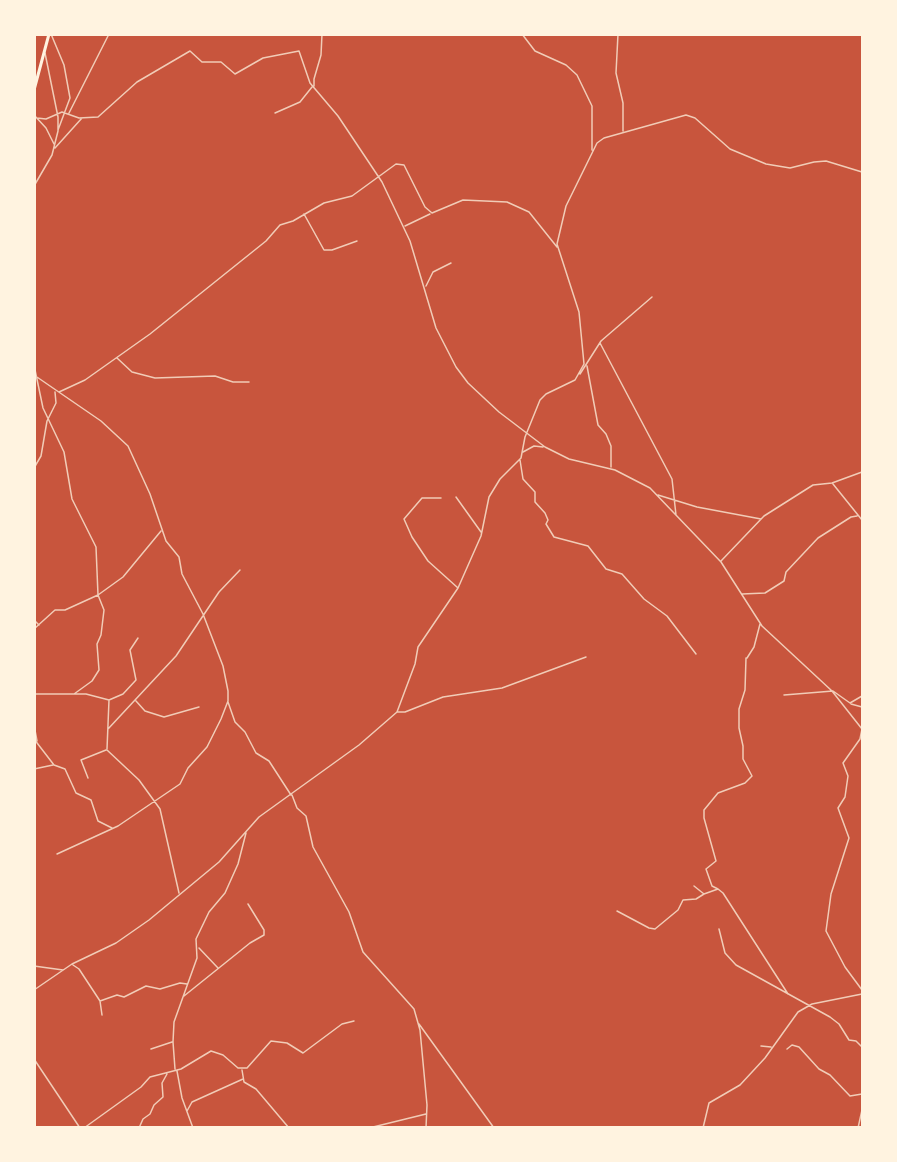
<!DOCTYPE html>
<style>
body{margin:0}
#map{position:relative;width:897px;height:1162px;overflow:hidden;background:#c8553d;font-family:"Golos Text",sans-serif}
canvas{display:block}
.frame{position:absolute;inset:0;border:36px solid #fff3e0;pointer-events:none}
</style>
<div id="map">
<canvas width="897" height="1162"></canvas>
<div class="frame"></div>
</div>
<script>
const c = document.querySelector('canvas').getContext('2d');
c.lineJoin = 'round';
const poly = rows => new Path2D(rows.map(r => 'M' + r).join(''));
function trace(path, color, width, dash) { c.strokeStyle = color; c.lineWidth = width; c.lineCap = dash ? 'butt' : 'round'; c.setLineDash(dash || []); c.stroke(path); }
trace(poly([
 [51,34,64,65,70,98,58,130],
 [522,34,535,51,566,65,577,75,592,106,592,150],
 [618,34,616,73,623,103,623,131],
 [314,86,314,79,321,55,322,34],
 [69,113,109,34],
 [275,113,300,102,312,87],
 [34,115,46,128,54,144],
 [37,118,46,119,62,112,79,118,98,117,137,82,190,51,202,62,221,62,235,74,263,58,299,51,310,83,338,116,382,182,410,241,436,328,456,367,468,383,499,412,545,447,569,459,615,470,650,488,721,562,762,626,832,691,862,729],
 [55,148,82,118],
 [34,186,52,155,58,131,58,117,45,53],
 [304,214,324,250,332,250,357,241],
 [405,226,430,214],
 [426,286,433,272,451,263],
 [600,343,672,479,676,515],
 [117,358,132,372,155,378,215,376,233,382,249,382],
 [34,365,43,408,64,452,72,499,96,547,98,595,65,610,55,610,34,629],
 [587,366,598,425,606,434,611,446,611,467],
 [580,374,601,341,652,297],
 [34,375,101,421,128,446,150,494,166,541,179,557,182,574,203,614,223,666,228,691,228,701,221,719,207,747,188,768,180,784,118,826,57,854],
 [59,392,85,380,150,334,266,241,280,225,293,221,324,203,352,196,396,164,404,165,425,207,432,213,463,200,507,202,529,212,557,247],
 [523,452,534,446,543,447],
 [520,460,523,479,535,492,535,502,545,513,548,520,546,524,554,537,588,546,606,569,622,574,644,599,667,616,696,654],
 [34,468,41,456,47,421,56,403,55,392],
 [833,484,862,520],
 [658,495,697,507,761,519],
 [456,497,481,532],
 [441,498,422,498,404,519,412,537,428,561,458,588],
 [721,561,764,516,813,485,832,483,862,472],
 [742,594,765,593,784,581,786,572,818,538,851,517,857,516],
 [34,620,39,625],
 [747,658,754,647,760,624],
 [34,694,86,694,109,700,123,694,136,680,130,650,138,638],
 [74,694,92,681,99,670,97,644,101,635,104,610,98,595,123,577,161,531],
 [784,695,833,691,850,703,862,696],
 [136,701,145,711,164,717,199,707],
 [228,702,235,722,245,732,256,753,269,761,291,795],
 [851,704,862,707],
 [397,712,405,712,443,697,502,688,586,657],
 [34,725,37,741],
 [108,729,176,656,219,592,240,570],
 [862,729,860,739,843,763,848,776,845,797,838,808,849,838,831,894,826,931,845,967,862,990],
 [34,739,54,765,65,769,76,793,91,800,98,821,112,828],
 [107,749,109,700],
 [107,750,139,780,160,809,179,893],
 [34,769,53,765],
 [88,778,81,760,106,750],
 [292,795,297,808,306,816,313,847,349,912,363,952,414,1009,420,1030,427,1105,426,1128],
 [694,886,704,894,718,889,723,893,788,994],
 [718,889,712,886,706,869,716,861,704,818,704,810,718,793,745,783,752,776,743,759,743,746,739,728,739,709,745,690,746,658],
 [617,911,649,928,655,929,678,910,683,900,696,899,704,894],
 [719,929,725,953,736,965,830,1017,839,1024,849,1040,856,1041,862,1047],
 [199,948,218,968],
 [73,965,79,969,100,1001,102,1015],
 [34,966,63,970],
 [34,990,72,964,116,943,149,920,219,862,259,817,359,745,397,712,415,664,418,647,458,588,481,536,489,497,500,479,521,458,525,437,540,400,546,394,575,380,584,364,579,312,557,244,566,206,597,143,604,138,686,115,695,118,730,149,766,164,790,168,814,162,826,161,862,172],
 [184,996,250,943,264,935,264,930,248,904],
 [100,1001,117,995,124,997,146,986,160,989,180,983,187,984],
 [419,1024,494,1128],
 [761,1046,771,1047],
 [151,1049,172,1042],
 [787,1049,792,1045,799,1047,819,1069,830,1075,850,1096,862,1094],
 [34,1059,80,1128],
 [175,1069,173,1042,174,1022,197,958,196,939,209,912,225,893,238,864,246,833],
 [242,1070,244,1082,256,1089,289,1128],
 [177,1071,182,1098,193,1128],
 [187,1111,192,1102,243,1079],
 [84,1128,141,1087,150,1077,181,1069,211,1051,223,1055,238,1068,247,1068,271,1041,287,1043,303,1053,342,1024,354,1021],
 [139,1128,143,1119,150,1114,154,1105,163,1097,162,1083,167,1074],
 [369,1128,426,1114],
 [703,1128,709,1103,740,1085,765,1058,798,1012,812,1004,862,994],
 [858,1128,862,1110]
]), '#f1ccb7', 1.5);
trace(poly([
 [34,90,49,34]
]), '#fff3e0', 3);
</script>
